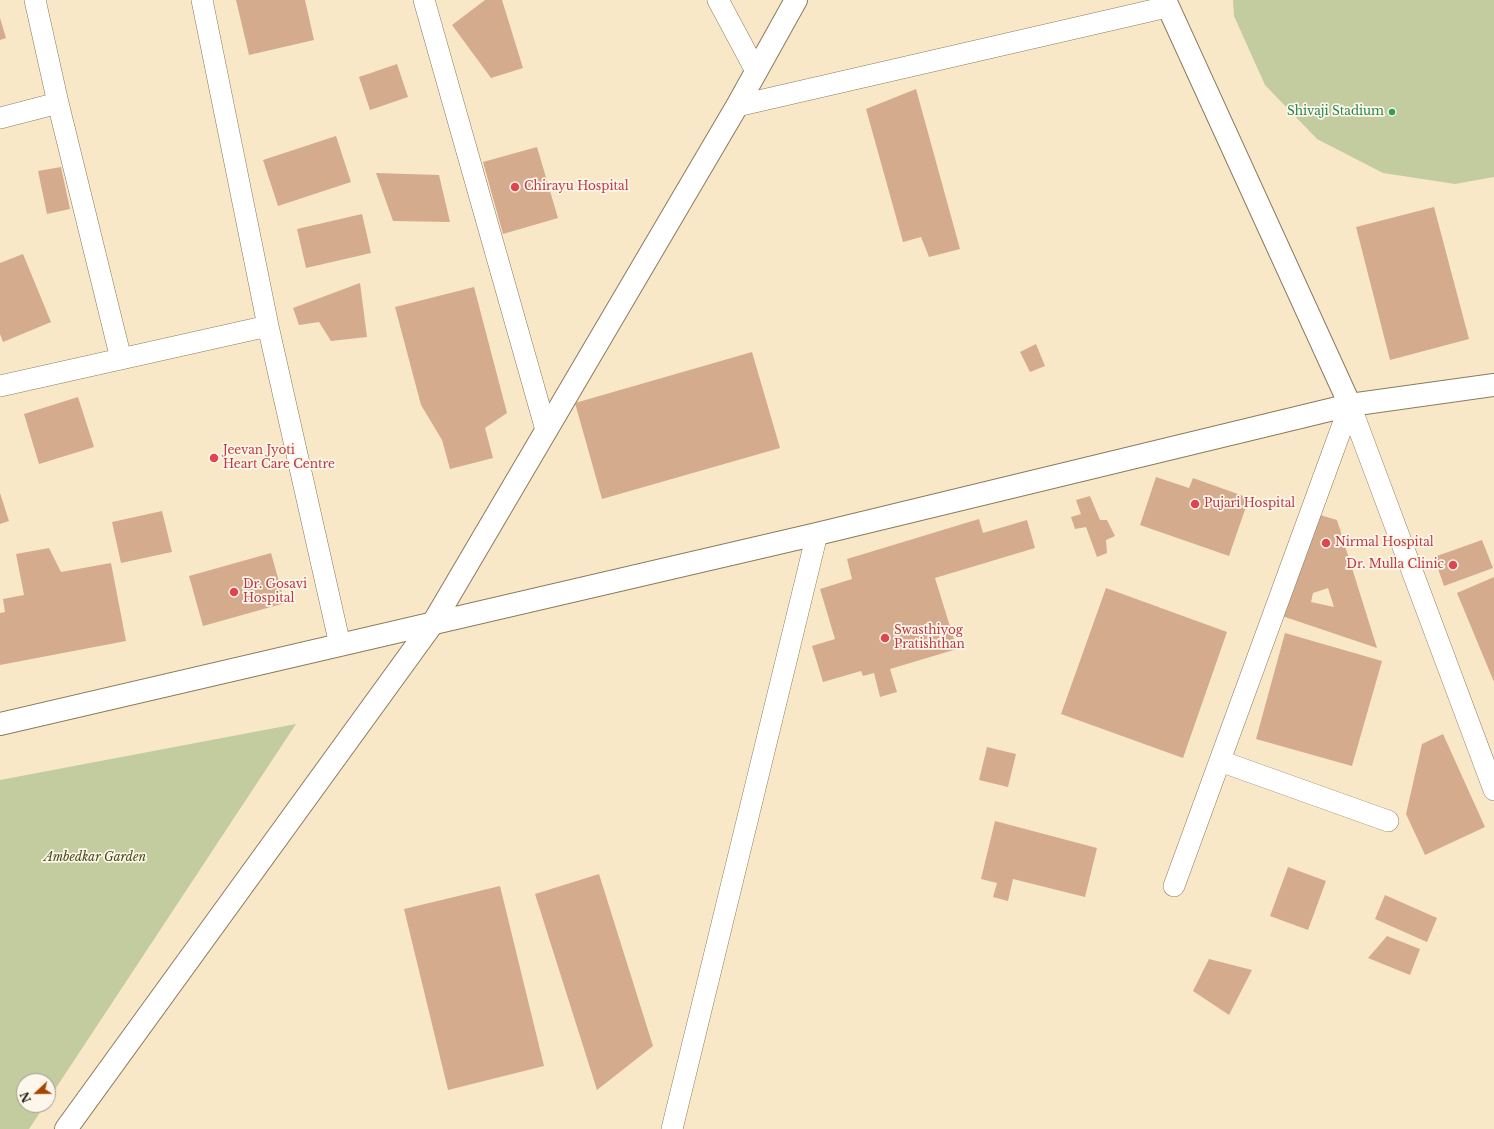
<!DOCTYPE html>
<style>
body{margin:0}
#map{position:relative;width:1494px;height:1129px;overflow:hidden;background:#f9e8c8;font-family:"Libre Baskerville",serif}
canvas{display:block}
.north{position:absolute;left:16px;top:1073px;width:40px;height:40px;box-sizing:border-box;background:#fdf6ea;border:1px solid #9f998e;border-radius:50%;rotate:248deg;font-size:11px;font-weight:700;line-height:16px;text-align:center;color:#130e04}
.north::after{content:'';display:block;margin:auto;width:14px;height:18px;background:#a64500;clip-path:polygon(50% 0,100% 100%,50% 72%,0 100%)}
</style>
<div id="map">
<canvas width="1494" height="1129"></canvas>
<div class="north">N</div>
</div>
<script>
const c = document.querySelector('canvas').getContext('2d');
c.lineJoin = 'round';
function fillPath(path, color) { c.fillStyle = color; c.fill(path, 'evenodd'); }
const poly = rows => new Path2D(rows.map(r => 'M' + r).join(''));
function trace(path, color, width, dash) { c.strokeStyle = color; c.lineWidth = width; c.lineCap = dash ? 'butt' : 'round'; c.setLineDash(dash || []); c.stroke(path); }
function label(font, color, halo, rows, align = 'center') {
  c.font = font + ' "Libre Baskerville",serif'; c.lineWidth = 3.5; c.setLineDash([]); c.textBaseline = 'middle'; c.strokeStyle = halo; c.fillStyle = color; for (const [text, x, y, turn = 0] of rows) {
    c.save(); c.translate(x, y); c.rotate((+turn || 0) * Math.PI / 180); c.textAlign = isNaN(turn) ? turn : align; if (halo) c.strokeText(text, 0, 0); c.fillText(text, 0, 0); c.restore();
  }
}
fillPath(poly([
 [1233,0,1494,0,1494,177,1455,184,1383,173,1317,139,1265,85,1234,16],
 [296,724,48,1100,48,1081,24,1081,24,1105,45,1105,29,1129,0,1129,0,780]
]), '#c3cc9e');
fillPath(poly([
 [236,0,305,0,314,40,249,55],
 [485,0,502,0,523,68,491,78,452,25],
 [0,18,6,38,0,40],
 [397,64,408,97,370,110,359,77],
 [916,89,960,249,929,257,921,237,903,242,866,109],
 [336,136,351,182,278,206,263,160],
 [537,147,558,218,503,234,483,162],
 [61,167,70,209,47,214,38,171],
 [376,173,439,175,450,222,393,221],
 [1434,207,1469,339,1390,360,1356,227],
 [362,214,371,253,306,268,297,229],
 [23,254,51,322,3,342,0,334,0,263],
 [360,283,367,337,331,341,319,322,299,325,293,308],
 [474,287,507,413,485,428,493,458,450,469,442,440,421,405,395,307],
 [1036,344,1045,366,1030,372,1020,352],
 [752,352,780,448,602,499,575,403],
 [78,397,94,447,39,464,24,414],
 [1156,477,1189,488,1193,478,1249,498,1229,556,1140,525],
 [0,493,9,521,0,524],
 [1090,496,1100,520,1107,520,1115,536,1106,540,1107,553,1097,557,1086,527,1075,529,1071,517,1081,514,1076,500],
 [162,511,172,552,121,563,112,522],
 [1313,513,1337,520,1377,648,1279,615],
 [1328,588,1334,607,1311,602,1313,593],
 [979,519,983,533,1027,520,1035,548,935,578,957,649,890,669,897,692,880,697,874,673,863,676,861,671,823,682,812,646,835,639,820,589,852,579,847,559],
 [1482,540,1493,568,1444,586,1434,557],
 [49,548,61,572,111,563,126,641,0,665,0,613,5,612,3,599,24,595,16,554],
 [271,553,285,603,203,626,189,576],
 [1494,577,1494,682,1457,593],
 [1106,588,1227,632,1183,758,1061,714],
 [1285,633,1382,661,1352,766,1256,739],
 [1443,734,1485,827,1425,855,1406,814,1422,744],
 [987,747,1016,754,1008,787,979,780],
 [995,821,1097,848,1085,897,1013,879,1008,901,993,897,997,883,981,879],
 [1288,867,1326,881,1308,930,1270,916],
 [599,874,653,1046,597,1090,535,894],
 [500,886,544,1066,448,1090,404,909],
 [1385,895,1437,918,1427,942,1375,919],
 [1387,936,1420,949,1410,975,1368,958],
 [1209,959,1252,970,1229,1015,1193,991]
]), '#d5ab8d');
const minor = poly([
 [35,0,58,103,121,359],
 [202,0,268,326,340,645],
 [424,0,546,430],
 [718,0,756,71],
 [737,106,1167,7],
 [0,118,58,103],
 [0,386,268,326],
 [1350,405,1494,790],
 [1220,761,1388,821],
 [1174,886,1350,405],
 [672,1129,817,534]
]);
const tertiary = poly([
 [66,1129,433,623,737,106,796,0]
]);
const secondary = poly([
 [1165,0,1350,405],
 [0,724,817,534,1350,405,1494,385]
]);
trace(minor, '#8a7b5e', 22);
trace(tertiary, '#8a7b5e', 24);
trace(secondary, '#8a7b5e', 24);
trace(minor, '#fff', 21);
trace(tertiary, '#fff', 22);
trace(secondary, '#fff', 22);
for (const [x, y, r, color] of [
 [1392,112,4,"#2e9e5b"],
 [515,187,5,"#e0444e"],
 [214,458,5,"#e0444e"],
 [1195,504,5,"#e0444e"],
 [1326,543,5,"#e0444e"],
 [1453,565,5,"#e0444e"],
 [234,592,5,"#e0444e"],
 [885,638,5,"#e0444e"]
]) { const dot = new Path2D(); dot.arc(x, y, r, 0, 2 * Math.PI); c.fillStyle = color; c.fill(dot); trace(dot, '#fdf6ea', 1.5); }
label('12px', '#27864d', '#fdf6ea', [
 ["Shivaji Stadium",1384,112]
], 'right');
label('12px', '#be3a42', '#fdf6ea', [
 ["Chirayu Hospital",524,187],
 ["Jeevan Jyoti",223,451],
 ["Heart Care Centre",223,465],
 ["Pujari Hospital",1204,504],
 ["Nirmal Hospital",1335,543],
 ["Dr. Mulla Clinic",1444,565,"right"],
 ["Dr. Gosavi",243,585],
 ["Hospital",243,599],
 ["Swasthiyog",894,631],
 ["Pratishthan",894,645]
], 'left');
label('italic 12px', '#434b15', '#fdf6ea', [
 ["Ambedkar Garden",95,858]
]);
</script>
